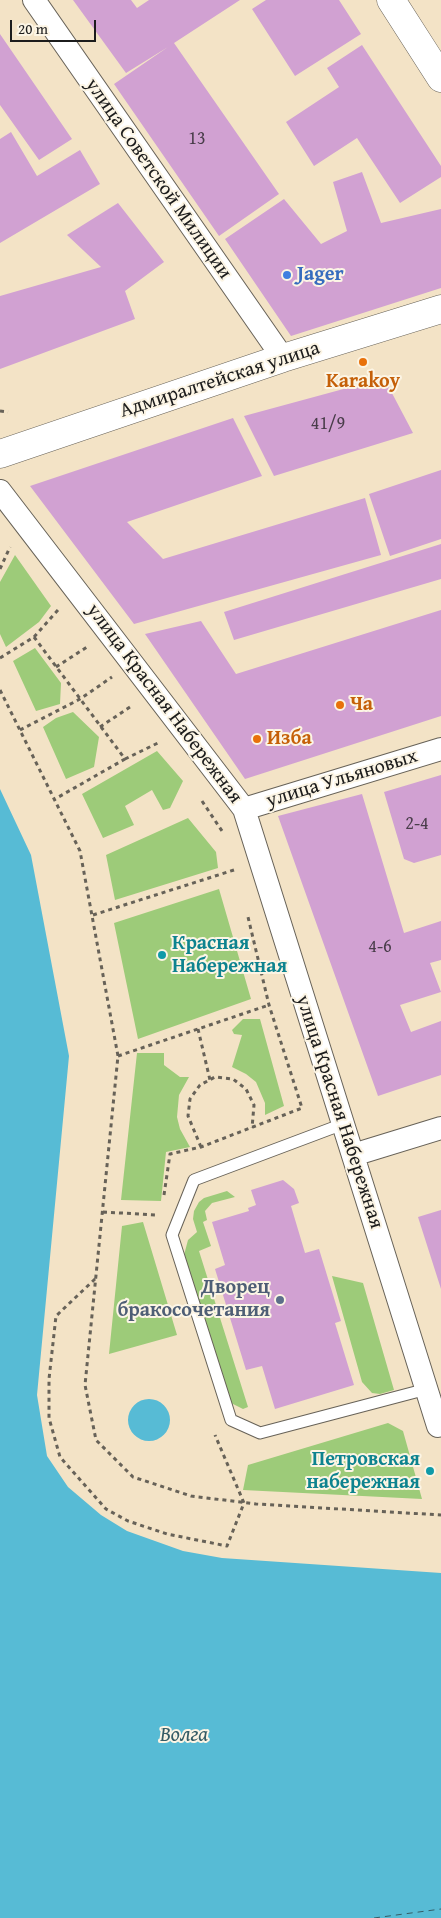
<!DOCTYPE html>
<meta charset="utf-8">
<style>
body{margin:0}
#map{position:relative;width:441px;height:1918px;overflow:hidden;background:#f3e3c6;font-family:"Gentium Book Plus",serif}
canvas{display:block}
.scale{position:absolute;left:10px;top:20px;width:86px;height:22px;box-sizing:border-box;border:2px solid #1c1c1c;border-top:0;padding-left:6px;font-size:15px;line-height:18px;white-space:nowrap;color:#1c1c1c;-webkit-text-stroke:4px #fcf5e5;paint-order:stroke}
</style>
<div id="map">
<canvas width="441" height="1918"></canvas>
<div class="scale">20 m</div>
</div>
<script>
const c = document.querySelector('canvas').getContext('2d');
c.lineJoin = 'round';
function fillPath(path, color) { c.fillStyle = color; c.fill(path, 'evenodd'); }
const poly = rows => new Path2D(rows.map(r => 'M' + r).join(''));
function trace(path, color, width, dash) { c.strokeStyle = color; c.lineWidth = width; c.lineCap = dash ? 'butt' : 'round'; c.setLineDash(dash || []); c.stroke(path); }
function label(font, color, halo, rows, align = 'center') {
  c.font = font + ' "Gentium Book Plus",serif'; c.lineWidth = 4; c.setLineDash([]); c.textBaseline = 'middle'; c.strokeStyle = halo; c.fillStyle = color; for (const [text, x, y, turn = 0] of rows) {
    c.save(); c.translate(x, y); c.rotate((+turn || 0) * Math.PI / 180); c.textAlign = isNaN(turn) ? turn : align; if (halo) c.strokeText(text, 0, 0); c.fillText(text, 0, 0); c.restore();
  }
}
fillPath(poly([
 [15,555,51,606,39,622,6,647,0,634,0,582],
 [35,648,61,683,60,704,36,711,13,661],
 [73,712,99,737,94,767,66,779,43,727,56,718],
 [157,751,183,781,170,808,163,810,152,790,125,806,134,825,103,838,82,794],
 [188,818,216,852,218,868,115,900,106,855],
 [219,889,251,999,138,1039,114,923],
 [243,1019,260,1019,284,1106,265,1115,265,1103,256,1082,246,1074,232,1067,242,1035,234,1034,232,1030],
 [137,1053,164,1053,164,1065,180,1077,189,1077,179,1095,177,1117,180,1129,190,1147,166,1152,161,1201,121,1200],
 [227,1191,235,1197,212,1203,205,1211,207,1220,203,1222,211,1246,199,1251,248,1407,243,1409,231,1403,184,1255,188,1240,197,1232,193,1219,194,1211,199,1202,204,1198],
 [143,1222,177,1335,109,1354,122,1226],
 [332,1276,363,1283,394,1390,380,1394,372,1393,362,1382],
 [388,1423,403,1431,422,1499,243,1490,248,1465]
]), '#9dcb79');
fillPath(poly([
 [0,789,31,855,69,1056,37,1395,47,1456,68,1487,101,1515,127,1531,183,1551,222,1558,441,1573,441,1918,0,1918],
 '128 1420a21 21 0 1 1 42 0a21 21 0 1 1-42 0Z'
]), '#57bbd5');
trace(poly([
 [374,1918,441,1909]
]), '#345c66', 1, [6, 5]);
fillPath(poly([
 [73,0,131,0,137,8,149,0,240,0,174,43,279,194,219,236,114,84,168,47,126,73],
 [266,0,339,0,361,34,295,76,252,9],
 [0,34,72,139,39,160,0,105],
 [362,45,441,166,441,177,400,203,357,138,314,166,286,122,339,87,327,68],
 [11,132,37,176,80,150,100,184,0,243,0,139],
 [362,172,381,223,441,209,441,288,291,336,225,239,284,199,321,244,347,231,333,182],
 [118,203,164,262,125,291,135,319,0,369,0,296,101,267,67,235],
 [384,378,413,433,274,476,244,416],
 [233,418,262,476,127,522,163,559,365,498,381,555,134,624,30,486],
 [441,470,441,539,390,556,369,494],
 [441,544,441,579,234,640,224,612],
 [441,610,441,716,245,779,145,634,201,621,236,674],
 [441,775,441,855,414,863,404,859,384,792],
 [362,794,404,933,441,921,441,960,430,963,441,992,400,1005,411,1032,441,1021,441,1075,378,1096,278,816],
 [283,1180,294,1189,299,1203,291,1206,305,1253,319,1249,341,1321,335,1323,354,1385,275,1409,262,1366,246,1370,215,1269,225,1265,212,1222,249,1211,248,1208,256,1205,251,1190],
 [441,1210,441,1289,418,1217]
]), '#d1a1d2');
const service = poly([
 [343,1124,194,1180,172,1235,231,1420,260,1433,427,1389]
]);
const minor = poly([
 [34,0,283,358],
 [0,491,244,809,438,1426],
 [244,809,441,749],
 [353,1155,441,1128]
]);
const secondary = poly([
 [391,0,441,78],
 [0,454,283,358,441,309]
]);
trace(service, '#676258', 13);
trace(minor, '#676258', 24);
trace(secondary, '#676258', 29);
trace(poly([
 [0,411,8,412],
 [0,569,10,547],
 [34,637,125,759,55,799],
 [0,658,34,637,58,610],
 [56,667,87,647],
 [0,690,80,851,118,1056,85,1385,96,1440,133,1477,191,1496,256,1504,441,1515],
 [100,727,133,705],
 [20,730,80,699,112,677],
 [125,759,160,742],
 [202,801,222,831],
 [93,915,237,869],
 [198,1029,210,1080],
 [118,1056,269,1005],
 [201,1147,188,1116,190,1099,200,1085,215,1077,233,1079,246,1089,254,1105,252,1128],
 [164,1195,170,1154,201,1147,302,1108,269,1005,248,917],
 [103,1212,157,1215],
 [95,1279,56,1316,49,1379,49,1418,60,1457,106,1509,128,1521,167,1534,227,1546,244,1503,215,1435]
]), '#676258', 3, [4, 4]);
trace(service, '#fff', 11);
trace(minor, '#fff', 22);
trace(secondary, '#fff', 28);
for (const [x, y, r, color] of [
 [287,275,5,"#3f7fe0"],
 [363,362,5,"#e8710a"],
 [340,705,5,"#e8710a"],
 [257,739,5,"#e8710a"],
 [162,955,5,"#0f9aa8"],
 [280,1300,5,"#5c6f8a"],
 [430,1471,5,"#0f9aa8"]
]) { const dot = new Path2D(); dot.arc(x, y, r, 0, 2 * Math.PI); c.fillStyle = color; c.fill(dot); trace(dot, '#fcf5e5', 2); }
label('18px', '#493d4a', null, [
 ["13",197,139],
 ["41/9",328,424],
 ["2-4",417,824],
 ["4-6",380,947]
]);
label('20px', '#1c1c1c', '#fcf5e5', [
 ["улица Советской Милиции",158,179,55],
 ["Адмиралтейская улица",220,380,-18],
 ["улица Красная Набережная",164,704,53],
 ["улица Ульяновых",342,779,-17],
 ["улица Красная Набережная",339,1112,72]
]);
label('bold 20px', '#366cbe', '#fcf5e5', [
 ["Jager",297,275]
], 'left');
label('bold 20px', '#c56008', '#fcf5e5', [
 ["Karakoy",363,382,"center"],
 ["Ча",350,705],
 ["Изба",267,739]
], 'left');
label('bold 20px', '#0d838f', '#fcf5e5', [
 ["Красная",172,944],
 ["Набережная",172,967],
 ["Петровская",420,1460,"right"],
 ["набережная",420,1483,"right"]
], 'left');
label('bold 20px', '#4e5e75', '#fcf5e5', [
 ["Дворец",270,1288],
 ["бракосочетания",270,1311]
], 'right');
label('italic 21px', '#345c66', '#fcf5e5', [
 ["Волга",184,1736]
]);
</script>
